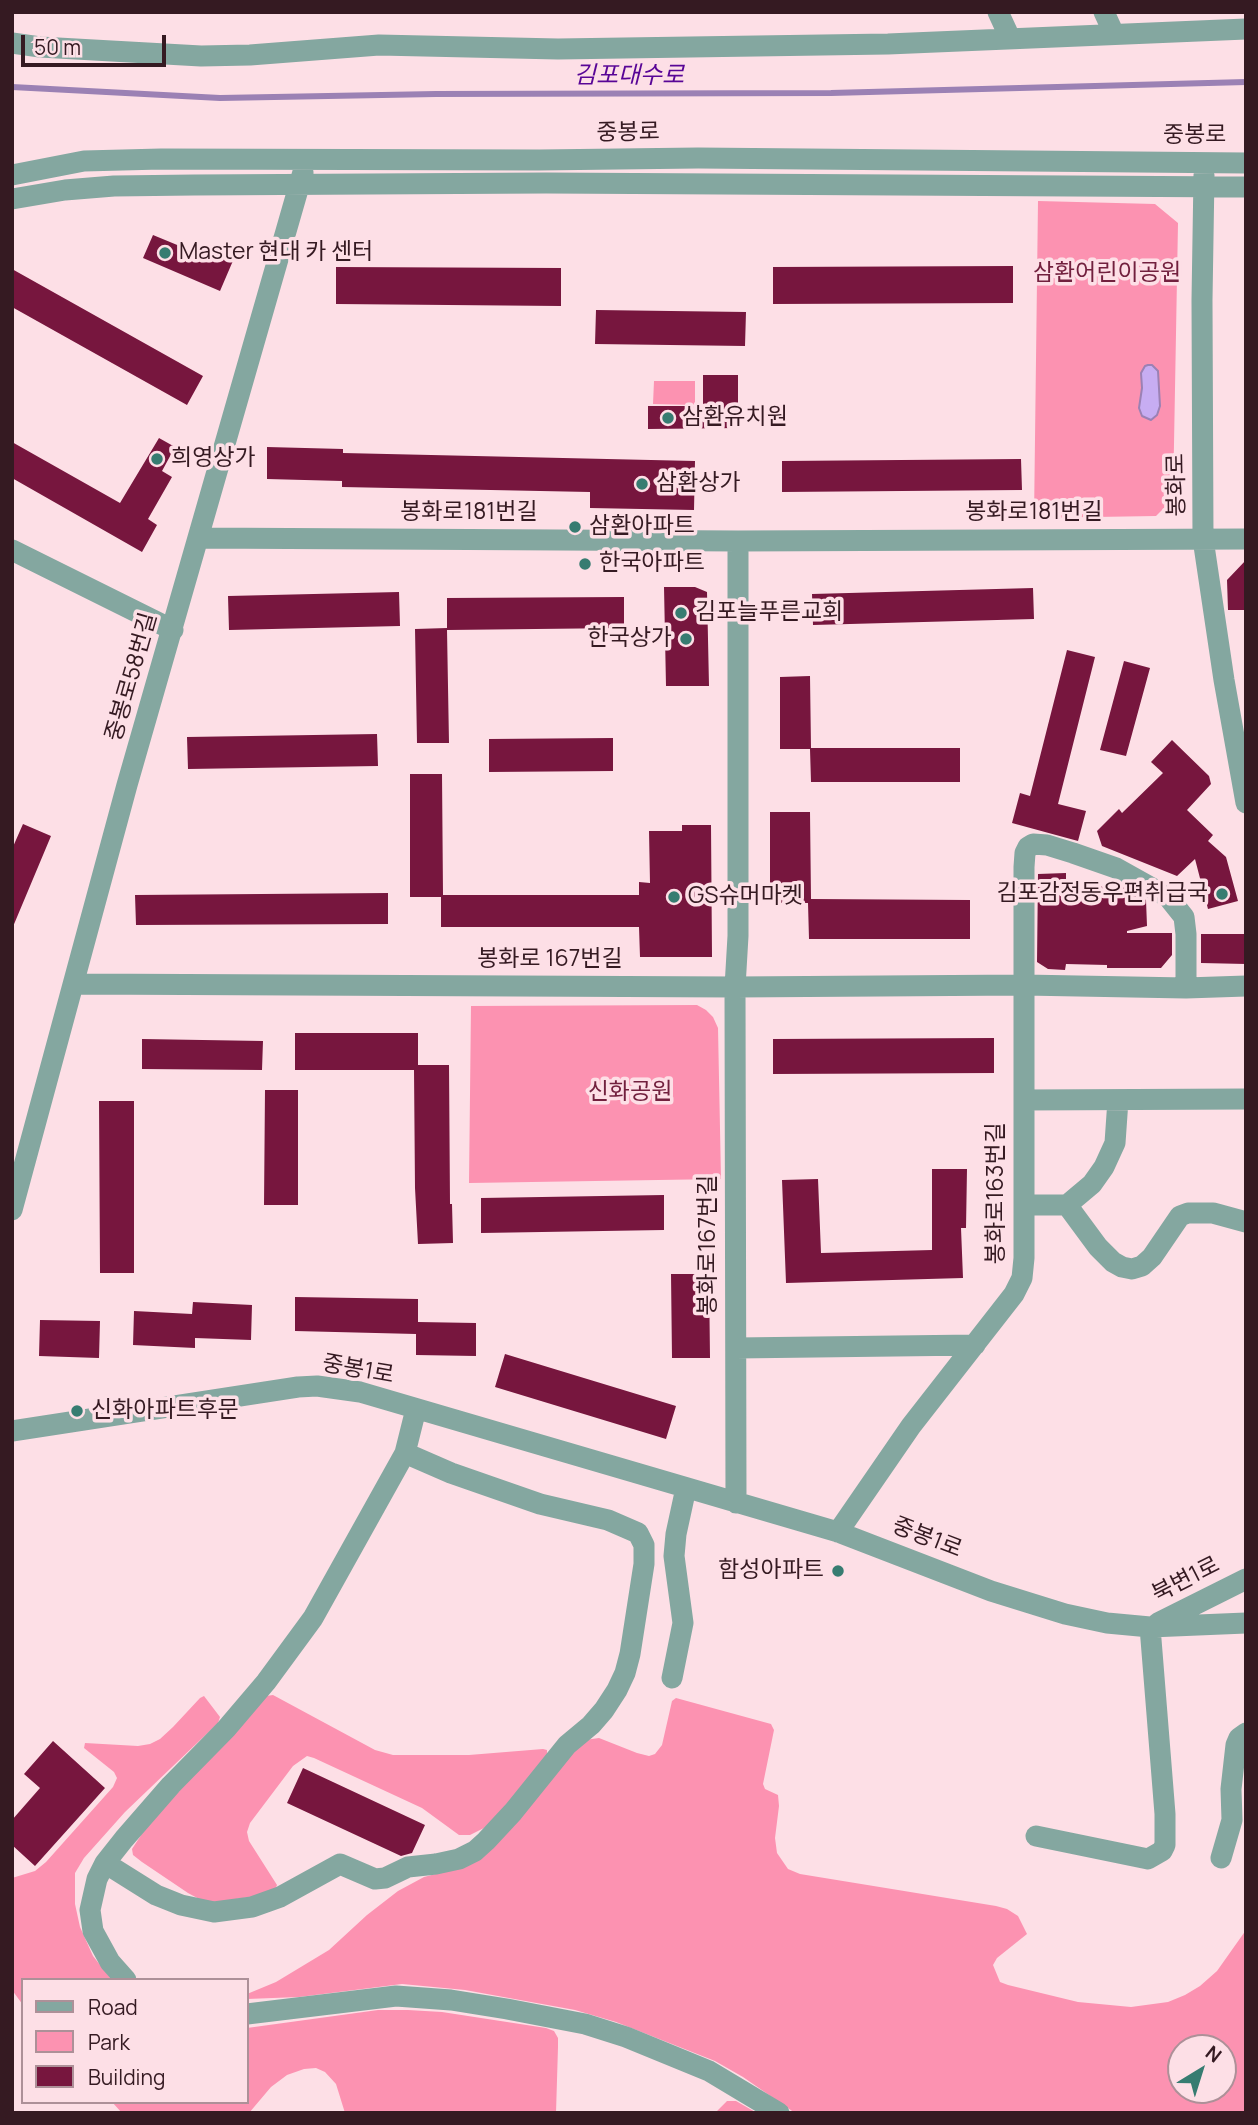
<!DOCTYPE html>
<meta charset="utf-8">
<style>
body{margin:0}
#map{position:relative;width:1258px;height:2125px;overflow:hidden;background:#fddfe6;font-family:Manrope,sans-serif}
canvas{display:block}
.frame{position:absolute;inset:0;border:14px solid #351a22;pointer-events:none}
.legend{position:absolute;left:21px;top:1978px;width:228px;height:126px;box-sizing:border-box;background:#fddfe6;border:2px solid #ad9098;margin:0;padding:9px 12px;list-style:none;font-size:21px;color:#351a22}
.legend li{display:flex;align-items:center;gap:14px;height:35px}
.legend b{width:35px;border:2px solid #ad9098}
.north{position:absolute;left:1167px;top:2034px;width:70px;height:70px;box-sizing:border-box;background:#fddfe6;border:2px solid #ad9098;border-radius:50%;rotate:38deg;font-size:19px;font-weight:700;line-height:28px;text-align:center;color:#351a22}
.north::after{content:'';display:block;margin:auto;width:24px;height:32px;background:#377c71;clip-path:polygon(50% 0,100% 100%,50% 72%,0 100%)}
.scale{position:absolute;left:21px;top:35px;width:145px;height:32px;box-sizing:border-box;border:4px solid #351a22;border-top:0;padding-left:9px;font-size:21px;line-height:24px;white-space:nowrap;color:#351a22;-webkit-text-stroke:5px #fddfe6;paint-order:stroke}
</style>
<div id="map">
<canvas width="1258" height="2125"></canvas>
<div class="frame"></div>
<ul class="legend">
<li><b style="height:9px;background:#84a7a0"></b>Road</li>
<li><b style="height:19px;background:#fc92b1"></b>Park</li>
<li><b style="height:19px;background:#77163e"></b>Building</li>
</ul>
<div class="north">N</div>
<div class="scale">50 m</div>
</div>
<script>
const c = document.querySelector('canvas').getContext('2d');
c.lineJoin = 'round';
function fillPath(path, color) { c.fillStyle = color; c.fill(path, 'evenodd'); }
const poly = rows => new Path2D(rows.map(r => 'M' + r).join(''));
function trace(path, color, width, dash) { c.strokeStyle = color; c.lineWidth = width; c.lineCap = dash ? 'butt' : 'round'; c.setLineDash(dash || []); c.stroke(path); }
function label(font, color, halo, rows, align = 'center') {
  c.font = font + ' Manrope,"Noto Sans KR",sans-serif'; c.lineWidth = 7; c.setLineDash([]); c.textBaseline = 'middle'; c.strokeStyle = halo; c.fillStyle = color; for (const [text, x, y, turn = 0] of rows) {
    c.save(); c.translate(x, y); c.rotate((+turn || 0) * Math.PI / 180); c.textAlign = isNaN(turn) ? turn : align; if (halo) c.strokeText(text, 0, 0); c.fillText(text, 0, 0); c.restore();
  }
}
fillPath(poly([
 [1038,201,1155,204,1178,223,1173,499,1156,516,1034,518],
 [654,381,695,381,695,405,653,404],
 [697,1005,706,1010,713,1017,718,1028,721,1179,469,1183,471,1006],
 [273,1695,375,1750,393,1755,469,1755,543,1749,547,1750,547,1755,507,1807,484,1828,470,1835,459,1835,422,1808,314,1758,307,1756,293,1766,250,1823,247,1832,249,1841,277,1885,275,1890,264,1895,216,1902,201,1900,188,1893,142,1862,133,1855,132,1849,147,1826,266,1696],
 [204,1696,220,1717,218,1723,125,1812,84,1858,75,1873,75,1904,80,1927,93,1956,112,1980,23,1980,23,2005,12,1990,12,1878,35,1871,46,1862,113,1787,117,1778,114,1772,84,1748,85,1743,138,1746,150,1744,160,1739,173,1727,200,1698],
 [676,1698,771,1724,774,1730,763,1784,765,1789,778,1795,779,1806,775,1838,777,1853,788,1869,800,1874,996,1906,1007,1909,1018,1916,1027,1934,997,1958,993,1965,1000,1982,1008,1985,1078,2002,1131,2007,1168,2002,1185,1995,1200,1986,1217,1971,1246,1930,1246,2113,795,2113,743,2077,715,2061,616,2022,575,2010,465,1990,402,1984,299,1997,247,1999,247,1994,276,1982,329,1950,367,1915,398,1891,424,1877,455,1869,585,1740,599,1738,637,1753,649,1756,655,1754,662,1745,672,1701],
 [1181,2048,1223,2048,1223,2090,1181,2090],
 [378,2010,408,2010,442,2012,546,2028,554,2031,558,2038,558,2047,556,2113,345,2113,336,2084,325,2072,316,2068,304,2069,287,2075,271,2087,249,2113,122,2113,112,2102,247,2102,247,2028],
 [727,2101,736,2101,757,2113,715,2113]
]), '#fc92b1');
const water = poly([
 [1148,365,1152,365,1158,371,1160,406,1157,415,1151,420,1142,416,1139,408,1142,388,1141,373,1145,366,1148,365]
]);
fillPath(water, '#c7adf2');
trace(water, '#9b81b4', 2);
trace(poly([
 [12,87,220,98,436,94,831,93,1246,82]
]), '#9b81b4', 6);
fillPath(poly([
 [153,235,199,254,203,243,235,256,220,291,143,258],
 [1013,266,1013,303,773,304,773,267],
 [336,267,561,268,561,306,336,304],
 [12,269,203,376,187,405,12,307],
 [596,310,746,312,745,346,595,344],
 [703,375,738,375,738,428,648,429,648,406,703,406],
 [159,438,175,447,162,471,172,477,148,519,157,525,142,552,12,478,12,442,120,503],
 [267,447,343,449,343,453,695,461,694,510,590,508,590,492,342,487,342,481,267,479],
 [1021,459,1022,490,782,492,782,461],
 [1246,560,1246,610,1228,610,1227,580],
 [664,587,695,587,707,592,709,686,666,686],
 [1033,588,1034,619,813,625,812,594],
 [399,592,400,626,229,630,228,596],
 [624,597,624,628,447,630,449,743,417,743,415,629,447,628,447,598],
 [1067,650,1095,657,1058,804,1086,811,1078,841,1012,823,1020,793,1030,796],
 [1124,661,1150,668,1126,756,1100,750],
 [810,676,811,748,960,748,960,782,811,782,810,749,780,749,780,677],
 [377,734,378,766,188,769,187,737],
 [613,738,613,771,489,772,489,739],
 [1172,740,1209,776,1211,784,1187,810,1213,835,1208,841,1226,857,1238,901,1208,909,1195,859,1177,876,1102,846,1097,831,1119,809,1122,813,1163,773,1151,762],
 [410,774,442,774,443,895,639,895,639,882,650,883,649,831,682,831,682,825,711,825,712,957,640,957,639,927,441,927,441,897,410,897],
 [770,812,810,812,811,899,970,900,970,939,809,939,808,903,770,903],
 [23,824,51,836,12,929,12,849],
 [1066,873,1066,881,1101,881,1101,886,1121,886,1146,900,1147,926,1127,931,1127,933,1172,933,1172,955,1161,968,1107,968,1107,965,1066,964,1065,970,1048,969,1037,962,1038,874],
 [388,893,388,924,136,925,135,895],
 [1201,934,1246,934,1246,964,1201,963],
 [295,1033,418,1033,418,1065,449,1065,450,1204,452,1204,453,1243,418,1244,415,1188,414,1070,295,1070],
 [994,1038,994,1073,773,1074,773,1039],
 [142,1039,263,1041,262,1070,142,1069],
 [265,1090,298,1090,298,1205,264,1205],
 [99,1101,134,1101,134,1273,100,1273],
 [932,1169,967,1169,966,1228,961,1228,963,1278,786,1283,782,1180,818,1179,821,1253,932,1250],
 [664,1195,664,1230,481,1233,481,1198],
 [671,1274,709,1274,710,1358,672,1358],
 [295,1297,418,1299,418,1322,476,1323,476,1356,416,1355,416,1334,295,1331],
 [193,1302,252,1305,251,1340,195,1338,195,1348,133,1345,134,1311,192,1314],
 [40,1320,100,1321,99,1358,39,1356],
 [505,1354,676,1406,666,1439,495,1387],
 [53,1741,105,1788,35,1866,12,1845,12,1820,40,1788,24,1774],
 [303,1768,425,1825,412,1853,401,1856,287,1803]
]), '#77163e');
trace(poly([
 [998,12,1010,38],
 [1104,12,1114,34],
 [12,43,40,47,201,56,250,55,379,45,558,49,888,44,1246,29],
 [12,175,84,161,161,159,539,160,698,158,1246,163],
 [1204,175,1202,300,1203,539,1224,680,1246,803],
 [12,199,65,190,114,186,194,185,546,183,1246,187],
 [199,538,738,541,1246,539],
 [12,550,173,630],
 [75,984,735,987,1024,985,1186,988,1246,986],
 [1024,1100,1246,1099],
 [1024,1205,1067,1205,1092,1184,1104,1167,1115,1143,1118,1100],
 [1067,1205,1098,1247,1113,1262,1122,1267,1132,1269,1142,1266,1152,1257,1180,1216,1188,1213,1213,1213,1246,1222],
 [12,1210,127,785,303,172],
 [736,1348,975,1345],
 [12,1431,298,1387,317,1386,360,1392,838,1532,991,1591,1065,1614,1107,1623,1150,1627,1246,1623],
 [736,1503,735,987,738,936,738,541],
 [838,1532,911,1426,1014,1294,1022,1278,1024,1258,1024,867,1025,853,1028,847,1033,844,1047,845,1073,853,1116,868,1168,897,1184,917,1186,934,1186,988],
 [1158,1623,1246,1579],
 [672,1678,683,1623,674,1556,676,1534,686,1488],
 [1036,1836,1148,1859,1162,1851,1165,1845,1165,1814,1150,1627],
 [1221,1858,1232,1820,1231,1789,1236,1745,1239,1738,1246,1733],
 [105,1863,156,1895,181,1905,214,1912,252,1907,280,1897,340,1864,375,1879,385,1878,408,1867,436,1864,459,1859,475,1851,486,1841,513,1812,567,1745,591,1725,604,1710,617,1690,625,1673,630,1654,644,1564,644,1545,638,1533,608,1520,540,1504,451,1473,405,1453],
 [126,1980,110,1962,93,1931,90,1910,97,1879,105,1863,124,1839,171,1785,226,1729,266,1682,313,1618,405,1453,416,1409],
 [247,2014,396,1996,451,2000,507,2009,585,2024,626,2037,709,2071,779,2113]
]), '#84a7a0', 21);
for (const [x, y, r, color] of [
 [165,253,7,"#377c71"],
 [668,418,7,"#377c71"],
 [157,459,7,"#377c71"],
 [642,484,7,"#377c71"],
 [575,527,7,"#377c71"],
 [585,564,7,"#377c71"],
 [681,613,7,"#377c71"],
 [686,639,7,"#377c71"],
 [1222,894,7,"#377c71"],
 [674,897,7,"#377c71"],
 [77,1411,7,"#377c71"],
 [838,1571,7,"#377c71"]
]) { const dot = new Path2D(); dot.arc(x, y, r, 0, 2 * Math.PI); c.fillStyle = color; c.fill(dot); trace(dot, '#fddfe6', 2.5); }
label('23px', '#351a22', '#fddfe6', [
 ["중봉로",628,133,-1],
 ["중봉로",1195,136],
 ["봉화로",1177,485,-91],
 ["봉화로181번길",469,513],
 ["봉화로181번길",1034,513],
 ["중봉로58번길",132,677,-74],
 ["봉화로 167번길",550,960],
 ["봉화로163번길",997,1193,-90],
 ["봉화로167번길",709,1245,-90],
 ["중봉1로",358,1370,10],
 ["중봉1로",927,1538,21],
 ["북변1로",1186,1580,-27]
]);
label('23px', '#351a22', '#fddfe6', [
 ["Master 현대 카 센터",179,253],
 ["삼환유치원",682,418],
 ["희영상가",171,459],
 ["삼환상가",656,484],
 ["삼환아파트",589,527],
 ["한국아파트",599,564],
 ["김포늘푸른교회",695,613],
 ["한국상가",672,639,"right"],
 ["김포감정동우편취급국",1208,894,"right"],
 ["GS슈머마켓",688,897],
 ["신화아파트후문",91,1411],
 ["함성아파트",824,1571,"right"]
], 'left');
label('23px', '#72203e', '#fddfe6', [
 ["삼환어린이공원",1107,274],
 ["신화공원",630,1093]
]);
label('italic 24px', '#580596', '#fddfe6', [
 ["김포대수로",629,76]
]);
</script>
